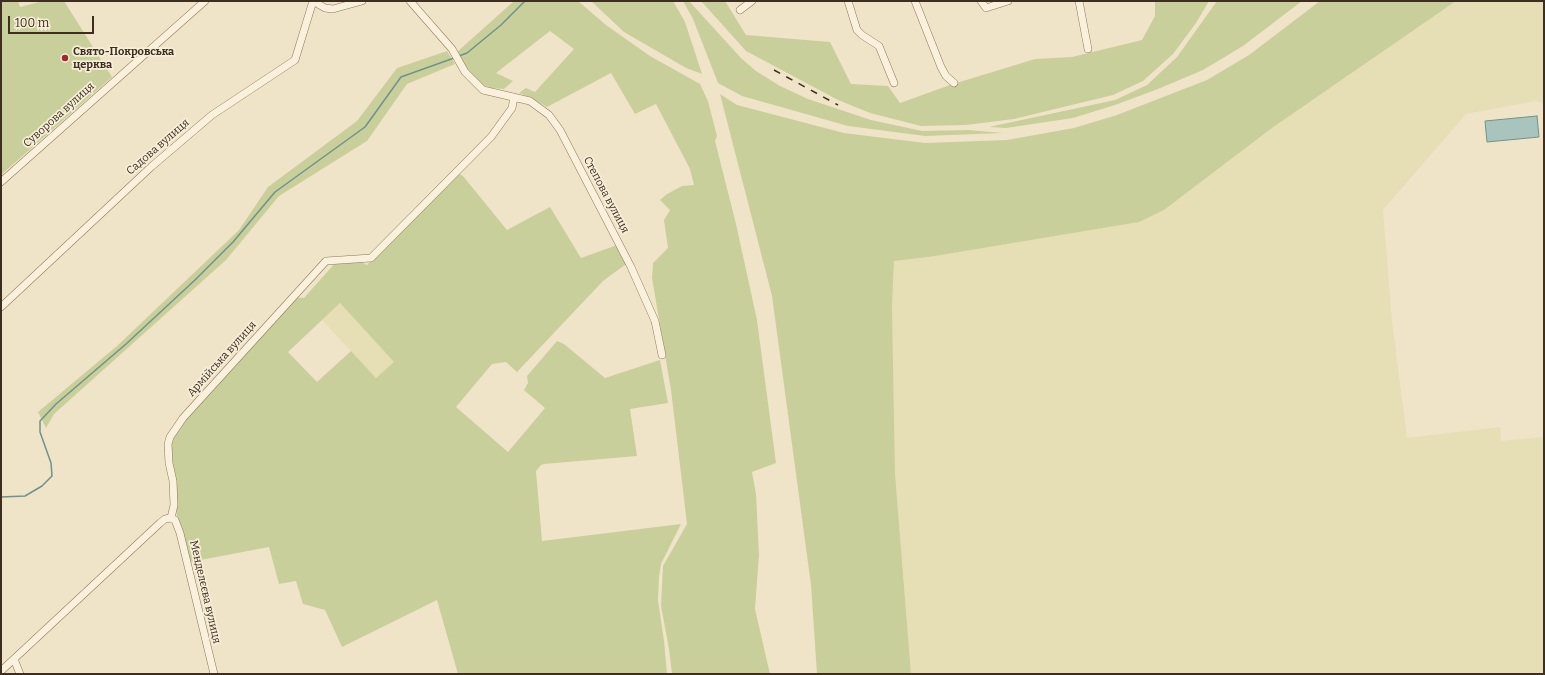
<!DOCTYPE html>
<meta charset="utf-8">
<style>
body{margin:0}
#map{position:relative;width:1545px;height:675px;overflow:hidden;background:#f0e4c8;font-family:Bitter,serif}
canvas{display:block}
.frame{position:absolute;inset:0;border:2px solid #3d2e20;pointer-events:none}
.scale{position:absolute;left:8px;top:16px;width:86px;height:18px;box-sizing:border-box;border:2px solid #3d2e20;border-top:0;padding-left:5px;font-size:12px;line-height:14px;white-space:nowrap;color:#3d2e20;-webkit-text-stroke:3px #f7eed8;paint-order:stroke}
</style>
<div id="map">
<canvas width="1545" height="675"></canvas>
<div class="frame"></div>
<div class="scale">100 m</div>
</div>
<script>
const c = document.querySelector('canvas').getContext('2d');
c.lineJoin = 'round';
function fillPath(path, color) { c.fillStyle = color; c.fill(path, 'evenodd'); }
const poly = rows => new Path2D(rows.map(r => 'M' + r).join(''));
function trace(path, color, width, dash) { c.strokeStyle = color; c.lineWidth = width; c.lineCap = dash ? 'butt' : 'round'; c.setLineDash(dash || []); c.stroke(path); }
function label(font, color, halo, rows, align = 'center') {
  c.font = font + ' Bitter,serif'; c.lineWidth = 3.5; c.setLineDash([]); c.textBaseline = 'middle'; c.strokeStyle = halo; c.fillStyle = color; for (const [text, x, y, turn = 0] of rows) {
    c.save(); c.translate(x, y); c.rotate((+turn || 0) * Math.PI / 180); c.textAlign = isNaN(turn) ? turn : align; if (halo) c.strokeText(text, 0, 0); c.fillText(text, 0, 0); c.restore();
  }
}
fillPath(poly([
 [1456,1,1544,1,1544,103,1536,101,1466,114,1383,210,1392,321,1407,438,1500,427,1501,441,1544,437,1544,674,911,674,895,473,892,306,894,261,929,257,1164,210,1272,128],
 [340,303,395,362,376,378,322,320]
]), '#e6deb5');
fillPath(poly([
 [1,1,18,1,20,7,43,1,64,1,112,77,1,175],
 [514,1,578,1,606,25,650,56,700,84,708,101,717,136,715,141,736,224,757,320,776,463,752,472,756,494,759,555,755,609,770,674,672,674,669,649,661,606,663,566,687,524,671,390,652,278,653,263,668,248,664,220,670,210,660,200,667,194,682,186,694,185,690,169,656,104,635,114,611,73,547,107,532,98,519,93,526,88,535,92,574,49,550,31,496,73,513,81,504,89,492,88,483,85,465,66,457,52],
 [591,1,673,1,685,22,702,74,686,68,624,32],
 [683,1,689,1,741,58,756,71,780,86,808,99,871,120,922,131,968,130,1003,133,925,136,848,126,742,96,718,83,693,19],
 [701,1,725,1,746,35,830,42,851,84,888,86,900,103,950,85,1035,59,1072,57,1142,40,1155,16,1155,1,1209,1,1196,23,1173,54,1143,81,1113,95,1014,119,966,125,921,126,870,113,838,100,746,51],
 [1217,1,1302,1,1243,46,1203,70,1158,89,1115,105,1073,118,1006,128,989,127,1115,100,1147,85,1177,57],
 [1320,1,1456,1,1272,128,1164,210,1139,222,929,257,894,261,892,306,895,473,911,674,817,674,811,585,772,296,720,94,737,105,844,133,925,143,1007,140,1074,128,1117,115,1207,80,1249,55],
 [447,51,455,64,407,84,367,141,279,196,226,260,54,414,46,428,38,412,117,346,239,230,268,187,357,121,397,68],
 [457,173,463,176,507,230,550,207,581,258,617,245,626,264,603,281,517,372,506,362,492,364,456,407,508,452,545,408,524,390,528,383,527,376,557,341,564,344,605,378,660,360,668,403,630,409,637,456,544,464,541,465,536,471,542,541,681,524,661,564,659,577,658,600,664,641,667,674,458,674,437,600,342,647,325,610,303,604,296,581,279,584,269,547,190,562,177,517,170,447,176,432,194,408,294,297,304,298,336,262,361,262,367,265],
 [340,303,394,362,376,378,351,351,317,382,288,352]
]), '#c9cf9b');
const water = poly([
 [1537,116,1539,137,1487,142,1485,121,1537,116]
]);
fillPath(water, '#a9c4bc');
trace(water, '#6f938a', 1);
trace(poly([
 [459,56,467,53,501,25,525,1],
 [1,497,25,496,42,486,52,476,51,463,40,432,40,421,56,404,126,344,195,280,233,242,275,192,365,127,401,77,454,58]
]), '#6f938a', 1.5);
const street = poly([
 [313,1,325,8,333,9,362,1],
 [410,1,452,49,465,72,483,90,530,101,549,115,560,130,631,267,655,321,662,355],
 [848,1,857,30,862,35,879,46,894,83],
 [915,1,941,67,946,76,954,83],
 [981,1,986,8,1008,1],
 [1079,1,1088,49],
 [740,10,752,1],
 [1,182,205,1],
 [1,307,151,167,212,115,295,60,313,1],
 [171,518,174,505,173,481,169,463,168,444,170,437,183,418,326,261,371,258,491,137,512,108,514,97],
 [171,518,175,520,180,533,214,674],
 [14,659,20,674],
 [1,671,160,523,165,519,171,518]
]);
trace(street, '#8d765c', 8);
trace(street, '#faf1dc', 7);
trace(poly([
 [774,70,838,105]
]), '#3d2e20', 1.5, [7, 7]);
for (const [x, y, r, color] of [
 [65,58,4,"#9e2a2b"]
]) { const dot = new Path2D(); dot.arc(x, y, r, 0, 2 * Math.PI); c.fillStyle = color; c.fill(dot); trace(dot, '#f7eed8', 1.5); }
label('bold 11px', '#3d2e20', '#f7eed8', [
 ["Свято-Покровська",73,52],
 ["церква",73,65]
], 'left');
label('11px', '#3d2e20', '#f7eed8', [
 ["Суворова вулиця",59,115,-42],
 ["Садова вулиця",158,147,-41],
 ["Степова вулиця",606,195,62],
 ["Армійська вулиця",222,359,-48],
 ["Менделєєва вулиця",205,592,77]
]);
</script>
